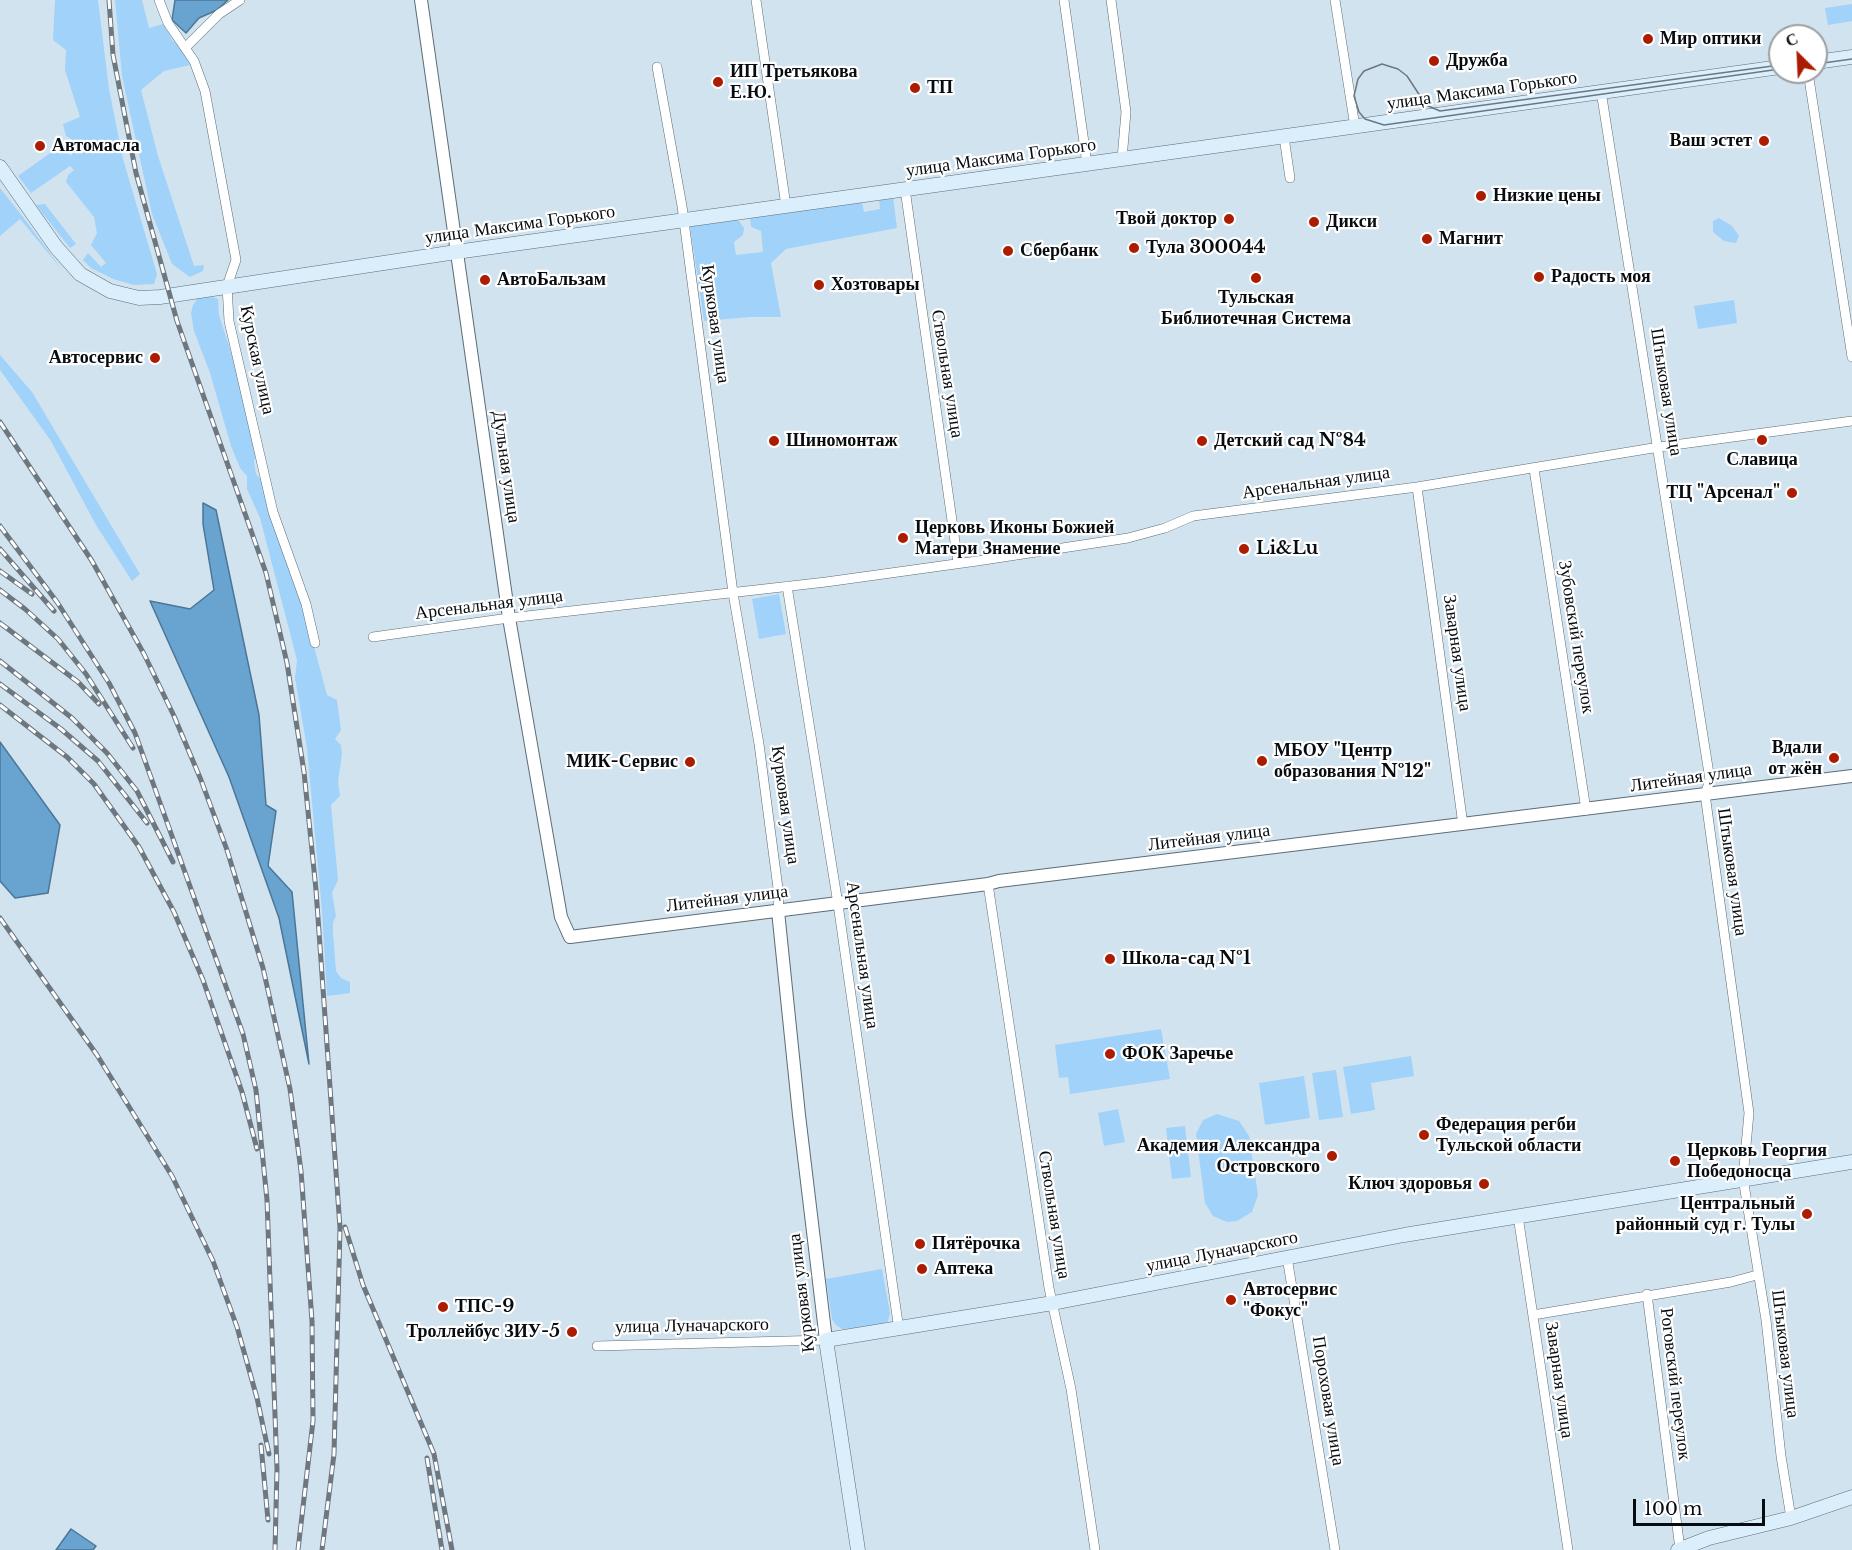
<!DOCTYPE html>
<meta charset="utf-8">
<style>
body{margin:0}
#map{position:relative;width:1852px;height:1550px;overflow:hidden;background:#d2e3f0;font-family:"Libre Baskerville",serif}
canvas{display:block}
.north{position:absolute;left:1768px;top:24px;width:60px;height:60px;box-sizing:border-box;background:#fff;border:2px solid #9c9e9f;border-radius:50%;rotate:336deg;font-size:16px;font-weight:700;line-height:24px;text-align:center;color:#070c10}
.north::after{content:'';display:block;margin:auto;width:21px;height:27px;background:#ab1c01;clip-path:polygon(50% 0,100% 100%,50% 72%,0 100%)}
.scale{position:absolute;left:1633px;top:1499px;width:132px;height:27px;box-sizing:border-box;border:3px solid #070c10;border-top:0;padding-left:8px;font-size:18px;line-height:21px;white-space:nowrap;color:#070c10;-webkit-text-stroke:4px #fff;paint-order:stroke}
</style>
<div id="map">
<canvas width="1852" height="1550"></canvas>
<div class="north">С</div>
<div class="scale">100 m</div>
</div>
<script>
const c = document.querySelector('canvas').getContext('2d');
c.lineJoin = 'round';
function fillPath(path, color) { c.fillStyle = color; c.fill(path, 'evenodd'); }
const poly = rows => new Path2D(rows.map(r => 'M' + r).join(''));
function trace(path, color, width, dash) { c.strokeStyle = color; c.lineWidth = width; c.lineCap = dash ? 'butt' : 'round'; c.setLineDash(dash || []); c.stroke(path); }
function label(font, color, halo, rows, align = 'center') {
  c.font = font + ' "Libre Baskerville",serif'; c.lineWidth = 4.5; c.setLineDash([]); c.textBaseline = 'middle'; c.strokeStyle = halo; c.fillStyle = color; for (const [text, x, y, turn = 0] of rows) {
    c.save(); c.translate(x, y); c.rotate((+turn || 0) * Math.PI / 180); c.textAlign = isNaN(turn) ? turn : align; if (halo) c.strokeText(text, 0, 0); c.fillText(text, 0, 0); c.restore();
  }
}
fillPath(poly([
 [55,0,98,0,109,89,123,159,157,274,154,284,134,285,113,279,91,268,83,260,88,253,101,267,106,263,91,245,97,233,94,217,66,182,68,175,74,170,70,166,31,193,18,176,53,151,63,148,71,156,76,142,66,136,63,124,80,117,65,70,66,50,53,40],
 [115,0,142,0,149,28,163,24,173,41,182,49,190,65,164,71,141,90,158,156,194,266,204,265,203,271,190,277,172,264,152,214,122,76],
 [1852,4,1852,21,1828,25,1825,8],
 [0,188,26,221,63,271,20,219,0,236],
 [893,197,897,228,786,249,771,263,781,317,750,317,704,321,690,226,732,219,739,221,744,228,743,235,734,242,736,255,763,252,761,231,751,227,750,215,862,202,864,212,880,209,879,199],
 [45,204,76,244,70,248,36,205],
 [1719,218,1732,226,1739,236,1736,243,1724,241,1713,232,1713,221],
 [209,296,218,299,219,315,236,368,256,455,254,462,256,474,264,483,303,605,327,695,337,700,341,730,335,739,341,745,342,755,338,781,340,796,331,805,338,880,332,893,336,916,333,922,333,934,336,971,341,978,350,982,350,993,327,996,322,911,307,748,295,678,297,660,260,518,247,489,247,476,240,468,231,446,210,373,194,331,191,313,193,305,197,299],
 [1734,300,1737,323,1698,329,1694,306],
 [0,355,32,392,140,574,132,581,96,525,51,441,0,370],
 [779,594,786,634,759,639,752,599],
 [1161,1029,1170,1079,1070,1094,1068,1077,1059,1078,1055,1045],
 [1411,1056,1414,1076,1371,1083,1375,1110,1351,1114,1343,1067],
 [1336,1070,1343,1117,1319,1120,1312,1073],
 [1304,1076,1310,1118,1265,1125,1259,1083],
 [1118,1109,1125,1142,1104,1146,1098,1113],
 [1217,1114,1239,1121,1249,1136,1258,1195,1252,1212,1237,1221,1227,1222,1213,1216,1205,1203,1196,1134,1203,1120],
 [1185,1126,1191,1177,1172,1179,1166,1128],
 [882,1269,890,1313,888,1321,882,1326,842,1329,836,1325,832,1319,826,1279]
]), '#a1d2f9');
const water = poly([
 [175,0,228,0,217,10,199,18,186,33,172,20,175,0],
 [203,503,216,510,259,715,266,805,276,811,268,866,292,892,309,1064,279,918,229,777,150,601,190,609,214,590,203,524,203,503],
 [0,742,60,825,48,893,15,898,0,881,0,742],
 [71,1529,96,1546,93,1550,56,1550,71,1529]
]);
fillPath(water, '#69a4d0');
trace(water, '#4c7696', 1.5);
const minor = poly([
 [159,0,168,23,194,61,205,91,236,260,227,286,229,321,273,512,306,604,315,643],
 [756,0,786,206],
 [1064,0,1087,164],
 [1111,0,1126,112,1122,159],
 [1335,0,1355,127],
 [186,47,219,14,240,0],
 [657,67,682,206,733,593,759,744,779,896,778,911],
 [1808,72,1852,357],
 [1601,91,1710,780,1705,794,1749,1113,1743,1178,1766,1320,1781,1456,1791,1518],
 [1284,137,1290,178],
 [905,189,958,563],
 [1534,469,1586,810],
 [1417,487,1463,825],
 [787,586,838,904,899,1330],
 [373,637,509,618,826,582,977,561,1128,538,1165,528,1193,516,1417,487,1659,447,1852,421],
 [988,884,1049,1288,1071,1389,1095,1550],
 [1518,1216,1568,1550],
 [1287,1257,1335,1550],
 [1647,1294,1680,1549],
 [1533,1315,1731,1282,1757,1275],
 [597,1346,826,1340]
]);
const tertiary = poly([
 [421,0,509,618,561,917,570,937,988,884,999,881,1852,776],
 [778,911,799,1115,826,1340]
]);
const secondary = poly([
 [1816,62,1852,57],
 [0,167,56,247,80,274,110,291,139,298,160,297,456,252,1780,67],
 [858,1550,826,1340,1053,1303,1404,1235,1852,1162],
 [1678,1550,1709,1538,1791,1518,1852,1497]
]);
trace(minor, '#5d6c77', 10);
trace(tertiary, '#5d6c77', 14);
trace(secondary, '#5d6c77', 15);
trace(minor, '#fff', 9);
trace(tertiary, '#fff', 12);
trace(secondary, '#dbeefb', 14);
trace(poly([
 [1816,64,1852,59],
 [1780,65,1440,111,1426,105,1407,76,1398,69,1382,64,1364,71,1358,79,1354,96,1359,112,1365,119,1384,125,1780,69]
]), '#6c7780', 1.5);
const rail = poly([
 [109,0,113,55,136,173,177,321,266,573,287,663,304,772,316,890,340,1228,334,1454,322,1550],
 [0,422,92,561,144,654,174,716,201,780,227,850,263,968,290,1089,301,1171,312,1321,313,1421,298,1550],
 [0,526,57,602,109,683,135,733,243,1034,256,1090,267,1200,277,1469,275,1550],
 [0,549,54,611],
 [0,571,32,594],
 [0,590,25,609,58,639,86,674,133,748],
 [0,623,78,682,99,704],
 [0,661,72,718,107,753,137,791,173,862],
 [0,684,61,729,98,761,147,823],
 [0,705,67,757,94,784,139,847,174,912,203,980,242,1092,257,1149],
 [0,918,97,1055,172,1176,213,1261,237,1327,257,1398,269,1454],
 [345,1227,363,1285,434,1454,452,1550],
 [261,1445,268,1520],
 [427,1458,442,1550]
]);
trace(rail, '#6c7780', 5);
trace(rail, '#fff', 3, [9]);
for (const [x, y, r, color] of [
 [1648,39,6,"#ab1c01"],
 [1434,61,6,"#ab1c01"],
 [718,82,6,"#ab1c01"],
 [915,88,6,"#ab1c01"],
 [1764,141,6,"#ab1c01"],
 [40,146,6,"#ab1c01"],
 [1481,196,6,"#ab1c01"],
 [1229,219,6,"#ab1c01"],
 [1314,222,6,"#ab1c01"],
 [1427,239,6,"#ab1c01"],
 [1134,248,6,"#ab1c01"],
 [1008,251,6,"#ab1c01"],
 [1539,277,6,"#ab1c01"],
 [1256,278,6,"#ab1c01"],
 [485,280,6,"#ab1c01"],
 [819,285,6,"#ab1c01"],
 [155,358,6,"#ab1c01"],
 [1762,440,6,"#ab1c01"],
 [774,441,6,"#ab1c01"],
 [1202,441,6,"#ab1c01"],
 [1792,493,6,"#ab1c01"],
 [903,538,6,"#ab1c01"],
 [1244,549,6,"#ab1c01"],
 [1834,758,6,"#ab1c01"],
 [1262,761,6,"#ab1c01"],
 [690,762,6,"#ab1c01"],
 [1110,959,6,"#ab1c01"],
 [1110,1054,6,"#ab1c01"],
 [1424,1135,6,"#ab1c01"],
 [1332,1156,6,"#ab1c01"],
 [1675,1161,6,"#ab1c01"],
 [1484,1184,6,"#ab1c01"],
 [1807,1214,6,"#ab1c01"],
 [920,1244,6,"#ab1c01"],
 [922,1269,6,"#ab1c01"],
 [1231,1300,6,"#ab1c01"],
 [443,1307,6,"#ab1c01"],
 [572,1332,6,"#ab1c01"]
]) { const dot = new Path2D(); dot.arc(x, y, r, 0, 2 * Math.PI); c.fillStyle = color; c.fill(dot); trace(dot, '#fff', 2); }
label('bold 18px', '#070c10', '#fff', [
 ["Мир оптики",1660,39],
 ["Дружба",1446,61],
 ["ИП Третьякова",730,72],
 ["Е.Ю.",730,93],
 ["ТП",927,88],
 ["Ваш эстет",1752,141,"right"],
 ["Автомасла",52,146],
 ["Низкие цены",1493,196],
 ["Твой доктор",1217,219,"right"],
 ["Дикси",1326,222],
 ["Магнит",1439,239],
 ["Тула 300044",1146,248],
 ["Сбербанк",1020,251],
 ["Радость моя",1551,277],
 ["АвтоБальзам",497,280],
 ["Хозтовары",831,285],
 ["Тульская",1256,298,"center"],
 ["Библиотечная Система",1256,319,"center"],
 ["Автосервис",143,358,"right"],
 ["Шиномонтаж",786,441],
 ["Детский сад №84",1214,441],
 ["Славица",1762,460,"center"],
 ["ТЦ \"Арсенал\"",1780,493,"right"],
 ["Церковь Иконы Божией",915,528],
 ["Матери Знамение",915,549],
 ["Li&Lu",1256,549],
 ["Вдали",1822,748,"right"],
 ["от жён",1822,769,"right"],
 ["МБОУ \"Центр",1274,751],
 ["образования №12\"",1274,772],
 ["МИК-Сервис",678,762,"right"],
 ["Школа-сад №1",1122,959],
 ["ФОК Заречье",1122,1054],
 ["Федерация регби",1436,1125],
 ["Тульской области",1436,1146],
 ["Академия Александра",1320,1146,"right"],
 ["Островского",1320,1167,"right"],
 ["Церковь Георгия",1687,1151],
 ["Победоносца",1687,1172],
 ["Ключ здоровья",1472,1184,"right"],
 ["Центральный",1795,1204,"right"],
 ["районный суд г. Тулы",1795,1225,"right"],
 ["Пятёрочка",932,1244],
 ["Аптека",934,1269],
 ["Автосервис",1243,1290],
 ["\"Фокус\"",1243,1311],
 ["ТПС-9",455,1307],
 ["Троллейбус ЗИУ-5",560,1332,"right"]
], 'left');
label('18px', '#070c10', '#fff', [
 ["улица Максима Горького",1482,91,-8],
 ["улица Максима Горького",1001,158,-8],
 ["улица Максима Горького",520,225,-8],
 ["Курковая улица",715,324,82],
 ["Курская улица",257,360,78],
 ["Ствольная улица",947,374,81],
 ["Штыковая улица",1666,392,81],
 ["Дульная улица",506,467,82],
 ["Арсенальная улица",1316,483,-8],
 ["Арсенальная улица",489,605,-7],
 ["Зубовский переулок",1576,637,81],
 ["Заварная улица",1457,653,82],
 ["Литейная улица",1691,778,-8],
 ["Курковая улица",785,805,82],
 ["Литейная улица",1209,838,-7],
 ["Штыковая улица",1732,872,82],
 ["Литейная улица",727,899,-7],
 ["Арсенальная улица",862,955,82],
 ["Ствольная улица",1054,1215,81],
 ["улица Луначарского",1222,1252,-11],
 ["Курковая улица",802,1293,-97],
 ["улица Луначарского",692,1326,-1],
 ["Штыковая улица",1785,1354,83],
 ["Заварная улица",1559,1380,82],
 ["Роговский переулок",1675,1384,83],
 ["Пороховая улица",1328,1401,81]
]);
</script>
